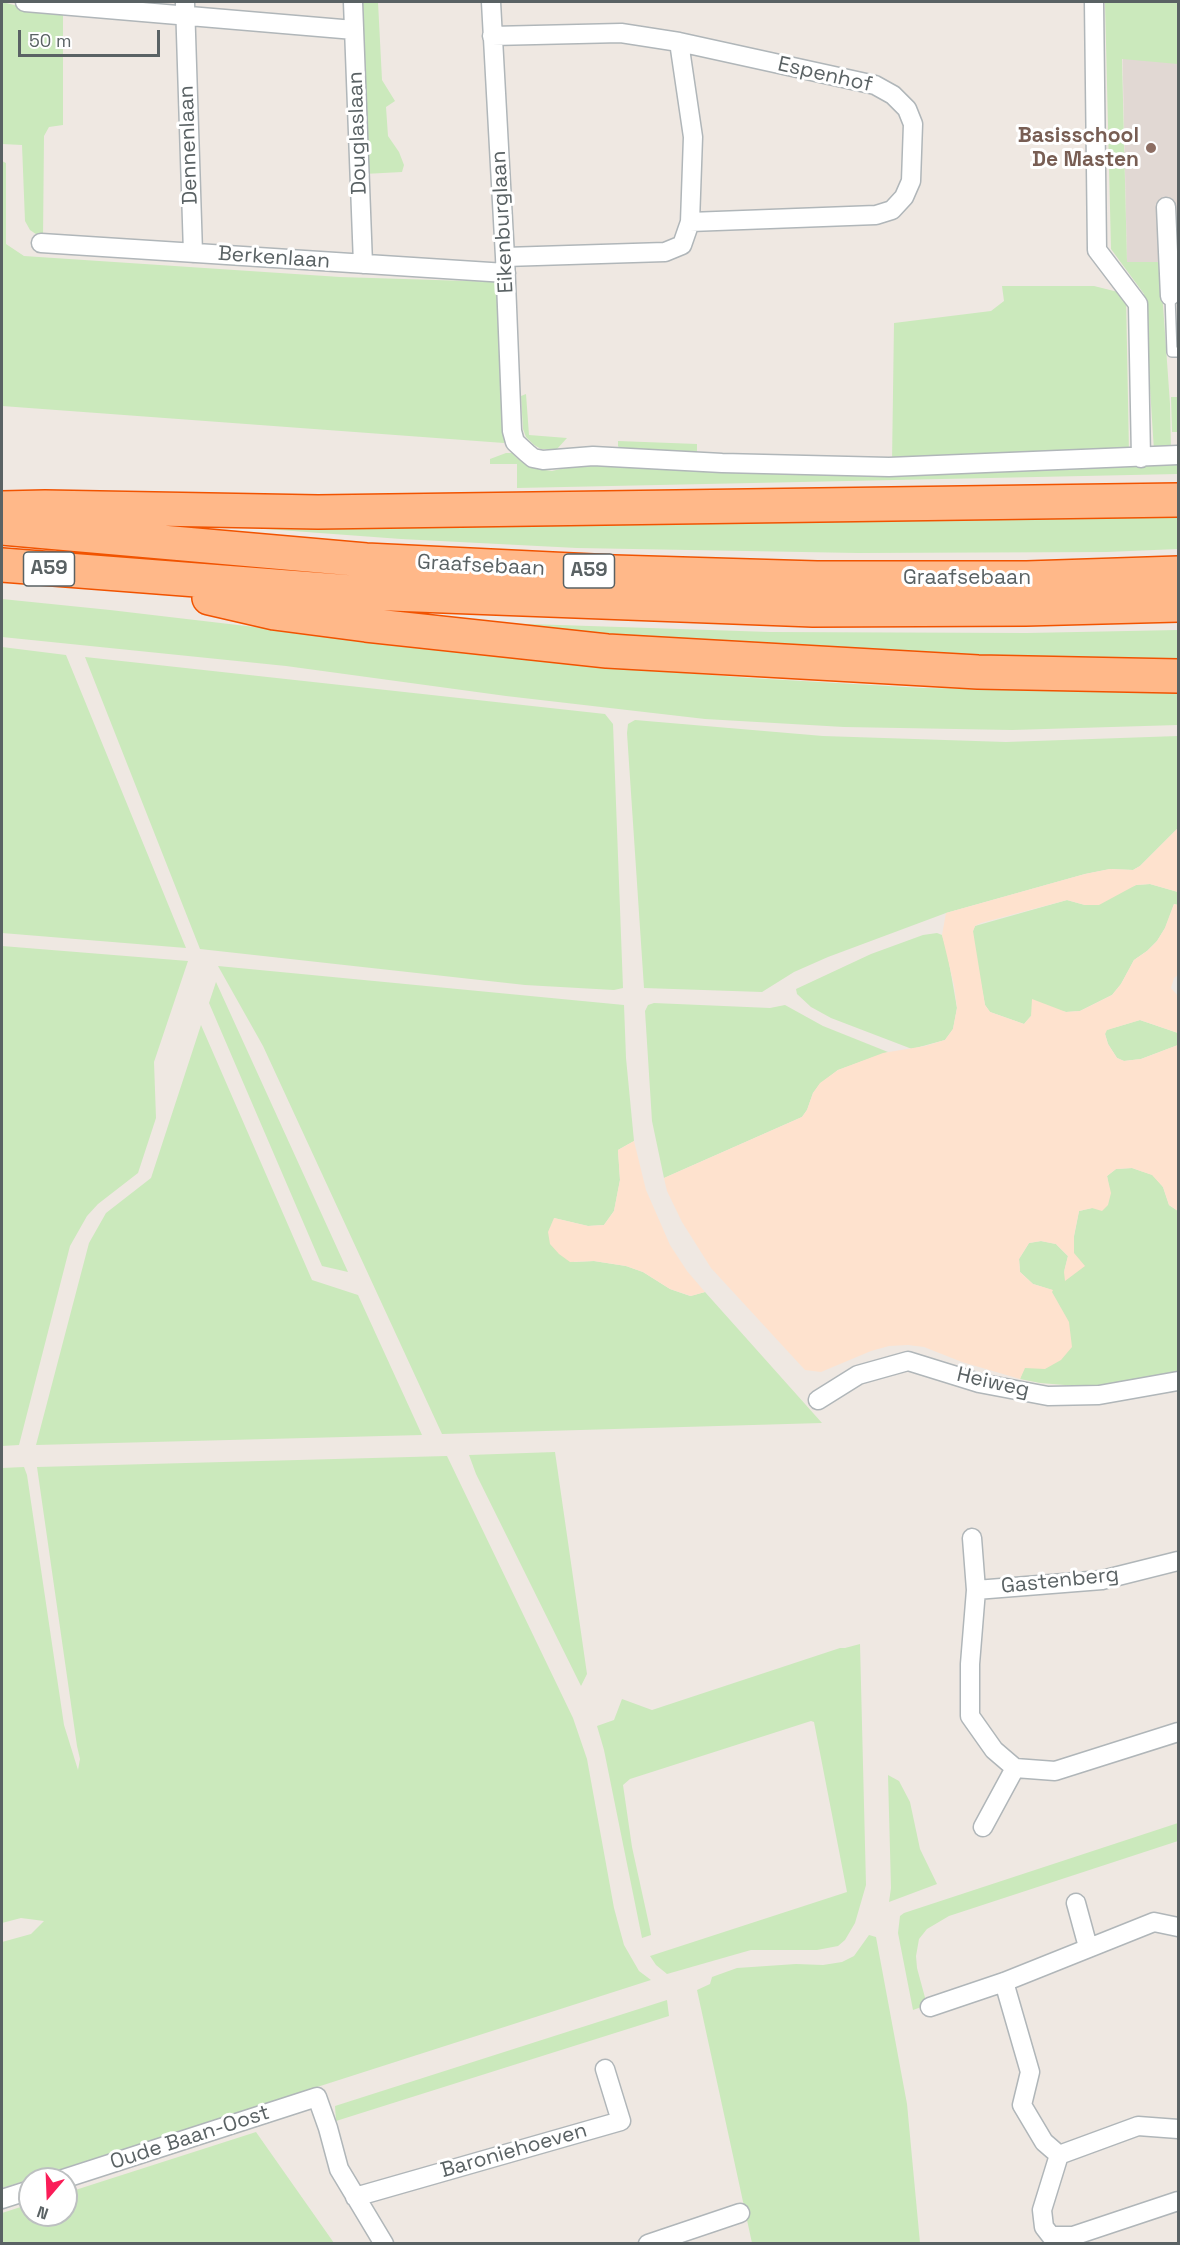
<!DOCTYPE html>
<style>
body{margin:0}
#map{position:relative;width:1180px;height:2245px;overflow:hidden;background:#efe8e2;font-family:"Space Grotesk",sans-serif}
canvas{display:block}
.frame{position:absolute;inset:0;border:3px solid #5a6264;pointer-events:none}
.north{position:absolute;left:18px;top:2167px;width:60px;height:60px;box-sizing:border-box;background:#fff;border:2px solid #bdc0c1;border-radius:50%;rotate:199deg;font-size:16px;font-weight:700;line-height:24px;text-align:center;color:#5a6264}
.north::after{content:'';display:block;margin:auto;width:21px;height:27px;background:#fa1d58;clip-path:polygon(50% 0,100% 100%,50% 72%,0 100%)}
.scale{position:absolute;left:18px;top:30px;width:142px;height:27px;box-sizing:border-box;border:3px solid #5a6264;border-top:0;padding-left:8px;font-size:18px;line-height:21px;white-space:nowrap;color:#5a6264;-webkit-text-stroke:4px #fff;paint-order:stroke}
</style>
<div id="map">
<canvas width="1180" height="2245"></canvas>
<div class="frame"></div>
<div class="north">N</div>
<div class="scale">50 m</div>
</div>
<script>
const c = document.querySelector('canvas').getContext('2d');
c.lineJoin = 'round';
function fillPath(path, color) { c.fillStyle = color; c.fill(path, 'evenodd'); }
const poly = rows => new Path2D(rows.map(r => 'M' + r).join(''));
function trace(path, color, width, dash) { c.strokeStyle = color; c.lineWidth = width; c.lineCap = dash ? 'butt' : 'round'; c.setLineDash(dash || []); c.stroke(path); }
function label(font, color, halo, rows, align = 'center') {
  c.font = font + ' "Space Grotesk",sans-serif'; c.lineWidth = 6; c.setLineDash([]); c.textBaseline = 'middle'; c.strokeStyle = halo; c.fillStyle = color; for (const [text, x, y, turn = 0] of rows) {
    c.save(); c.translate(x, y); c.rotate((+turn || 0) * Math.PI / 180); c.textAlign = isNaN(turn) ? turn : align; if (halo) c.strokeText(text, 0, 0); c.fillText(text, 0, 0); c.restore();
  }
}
fillPath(poly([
 [1122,33,1178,34,1178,262,1127,262]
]), '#e1d8d3');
fillPath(poly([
 [2,2,18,6,63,10,63,125,49,127,44,136,43,239,30,230,25,221,22,145,2,144],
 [360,2,378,2,382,80,395,101,386,107,388,136,399,152,404,165,402,172,364,174],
 [1105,2,1178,2,1178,64,1122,59,1127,262,1160,262,1170,404,1171,449,1154,451,1144,294,1111,249],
 [2,161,6,163,6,244,24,256,340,277,499,282,507,436,504,443,2,406],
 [1002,286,1094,286,1126,294,1129,453,892,462,894,323,991,311,1004,301],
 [526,394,529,435,567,438,557,449,541,449,534,445,526,437,523,429,521,396],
 [1171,397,1178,397,1178,432,1172,432],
 [618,441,697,444,697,452,694,454,621,450,618,446],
 [506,453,512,453,517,458,533,468,552,471,586,463,1178,463,1178,474,517,488,517,464,490,464,490,459],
 [1178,506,1178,549,1107,552,858,553,577,548,401,539,171,522],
 [2,599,110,610,578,665,751,678,923,688,1178,692,1178,725,1012,730,844,727,705,719,506,696,286,666,2,637],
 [390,617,499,623,770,632,1027,633,1178,630,1178,668,960,667],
 [2,647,66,655,186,948,2,933],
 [85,657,605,714,613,724,623,988,614,990,525,985,200,949],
 [635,720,823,736,1006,742,1178,736,1178,828,1140,866,1133,870,1110,869,1085,874,946,913,828,957,794,972,762,992,644,988,627,733,628,724],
 [1150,884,1178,892,1178,905,1174,904,1165,928,1157,941,1147,951,1134,960,1121,984,1112,995,1080,1011,1066,1012,1057,1010,1031,1016,1024,1024,990,1012,985,1005,973,942,973,931,975,926,1067,900,1085,905,1136,885],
 [937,933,942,935,947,951,957,1008,953,1029,945,1040,912,1049,831,1018,811,1007,797,994,796,989,871,954,923,935],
 [2,946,188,961,154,1062,156,1118,138,1173,98,1204,87,1216,70,1246,19,1445,2,1446],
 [218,966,624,1005,626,1058,634,1141,618,1150,620,1180,614,1211,604,1225,588,1226,554,1218,574,1262,594,1261,626,1266,643,1272,670,1289,690,1296,705,1292,822,1423,442,1434,263,1046],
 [216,982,348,1272,322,1266,209,1003],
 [654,1003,770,1008,785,1005,823,1026,888,1052,838,1070,820,1084,813,1093,807,1110,802,1117,664,1178,652,1121,645,1011,648,1005],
 [1140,1020,1178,1033,1178,1045,1141,1059,1124,1061,1117,1058,1108,1044,1105,1034,1106,1030],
 [201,1025,312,1280,358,1295,422,1435,36,1445,89,1243,106,1213,151,1178],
 [1132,1168,1153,1175,1163,1187,1169,1205,1178,1211,1178,1376,1123,1385,1089,1387,1040,1383,1020,1379,1052,1290,1033,1284,1020,1272,1019,1259,1029,1243,1041,1241,1056,1244,1068,1256,1064,1272,1074,1253,1074,1236,1079,1211,1092,1208,1110,1193,1107,1176,1116,1169],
 [555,1452,587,1674,581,1686,476,1474,469,1455],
 [447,1456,573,1718,587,1759,614,1908,624,1945,639,1971,651,1980,2,2188,2,1942,31,1934,44,1921,21,1918,2,1923,2,1468,24,1467,27,1475,64,1725,78,1770,80,1759,77,1746,37,1467],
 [860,1644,866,1885,855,1923,845,1940,838,1946,817,1950,751,1950,667,1974,656,1965,650,1956,847,1892,814,1722,811,1721,630,1779,623,1785,632,1847,650,1929,651,1935,642,1938,604,1750,597,1726,614,1720,622,1699,652,1710,840,1648,845,1648],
 [888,1775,899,1781,910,1802,920,1849,937,1884,889,1902,891,1888],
 [1178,1823,1178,1841,949,1916,927,1929,919,1939,916,1956,917,1968,927,2005,913,2010,898,1933,900,1916,904,1913],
 [869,1935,876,1937,907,2104,920,2243,752,2243,697,1990,710,1984,712,1977,737,1968,796,1964,823,1965,842,1962,854,1956],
 [667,2000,669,2016,336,2121,335,2106],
 [256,2132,334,2243,2,2243,2,2213,30,2204,30,2215,66,2215,66,2193]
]), '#cbe9bc');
fillPath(poly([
 [1178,828,1178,892,1150,884,1136,885,1099,905,1085,905,1067,900,981,923,975,926,973,931,985,1005,990,1012,1024,1024,1031,1016,1032,999,1066,1012,1080,1011,1112,995,1121,984,1134,960,1147,951,1157,941,1165,928,1174,904,1178,905,1178,975,1174,978,1171,988,1178,996,1178,1033,1140,1020,1107,1030,1105,1034,1108,1044,1117,1058,1124,1061,1141,1059,1178,1045,1178,1211,1169,1205,1163,1187,1152,1175,1132,1168,1116,1169,1107,1176,1111,1193,1108,1205,1102,1211,1092,1208,1079,1211,1074,1236,1074,1253,1085,1266,1065,1281,1064,1272,1068,1256,1056,1244,1041,1241,1029,1243,1019,1259,1020,1272,1033,1284,1053,1290,1052,1292,1069,1322,1072,1347,1061,1360,1045,1369,1025,1368,1020,1379,962,1362,924,1347,908,1345,889,1346,871,1351,821,1372,805,1370,711,1268,682,1222,667,1191,664,1178,802,1117,807,1110,813,1093,820,1083,838,1070,883,1053,925,1046,945,1040,953,1029,957,1008,954,985,942,935,946,913,1085,874,1110,869,1133,870,1140,866],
 [634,1141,646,1190,670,1245,687,1271,705,1292,691,1296,670,1289,643,1272,626,1266,594,1261,570,1262,559,1254,550,1244,548,1232,554,1218,588,1226,604,1225,614,1211,620,1180,618,1150]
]), '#fee2ce');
const lane = poly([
 [1173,296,1170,296,1172,352,1178,352]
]);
const street = poly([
 [25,2,354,30],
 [353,2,363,264],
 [491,2,505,257,512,431,515,442,527,453,533,458,543,460,593,456,722,463,889,467,1178,455],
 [1094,2,1097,250,1138,304,1141,458],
 [185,3,193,253],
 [492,36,621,33,679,42,875,85,893,95,907,109,913,124,911,181,904,197,892,210,876,215,690,222],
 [1166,207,1170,296],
 [41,243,506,273],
 [505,257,665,252,682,245,690,222,693,137,679,42],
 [818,1400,858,1375,908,1361,979,1383,1048,1396,1099,1395,1178,1381],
 [972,1538,976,1590,970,1664,970,1716,994,1750,1015,1768,1055,1771,1178,1732],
 [976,1590,1102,1580,1178,1561],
 [983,1827,1015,1768],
 [1076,1903,1088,1947],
 [1004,1982,1030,2072,1022,2105,1044,2142,1059,2155],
 [930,2007,1004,1982,1154,1922,1178,1927],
 [1178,2129,1138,2126,1059,2155,1042,2210,1044,2227,1051,2236,1073,2236,1178,2201],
 [63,2179,317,2097,328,2128,339,2169,384,2244],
 [355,2197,621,2121,605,2069],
 [2,2199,30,2190],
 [648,2244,740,2213]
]);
const highway = poly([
 [2,508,45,507,318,512,1178,500],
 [2,528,366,560,614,572,817,578,1027,578,1178,573],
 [2,565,365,593,813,610,1026,609,1178,605],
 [209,598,274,613,366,625,607,651,978,672,1178,676]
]);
trace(lane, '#b0b6b9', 12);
trace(street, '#b0b6b9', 21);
trace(highway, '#f15300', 36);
trace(lane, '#fff', 9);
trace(street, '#fff', 18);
trace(highway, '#ffb889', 33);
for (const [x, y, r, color] of [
 [1151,148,6,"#8d6e63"]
]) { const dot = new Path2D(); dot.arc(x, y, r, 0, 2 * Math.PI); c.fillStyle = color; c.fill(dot); trace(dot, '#fff', 2); }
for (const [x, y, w] of [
 [49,569,51],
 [589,571,51]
]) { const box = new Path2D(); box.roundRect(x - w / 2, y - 17, w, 34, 4.5); c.fillStyle = '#fff'; c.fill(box); trace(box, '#5a6264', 1.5); }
label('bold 20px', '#5a6264', null, [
 ["A59",49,569],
 ["A59",589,571]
]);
label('21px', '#5a6264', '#fff', [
 ["Espenhof",825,75,13],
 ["Douglaslaan",358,133,-92],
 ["Dennenlaan",189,145,-92],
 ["Eikenburglaan",503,222,-93],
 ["Berkenlaan",274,258,4],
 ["Graafsebaan",481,566,3],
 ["Graafsebaan",967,578],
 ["Heiweg",993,1383,13],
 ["Gastenberg",1060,1581,-6],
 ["Oude Baan-Oost",190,2138,-18],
 ["Baroniehoeven",514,2151,-16]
]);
label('bold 21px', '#785e54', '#fff', [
 ["Basisschool",1139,136],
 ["De Masten",1139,160]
], 'right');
</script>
